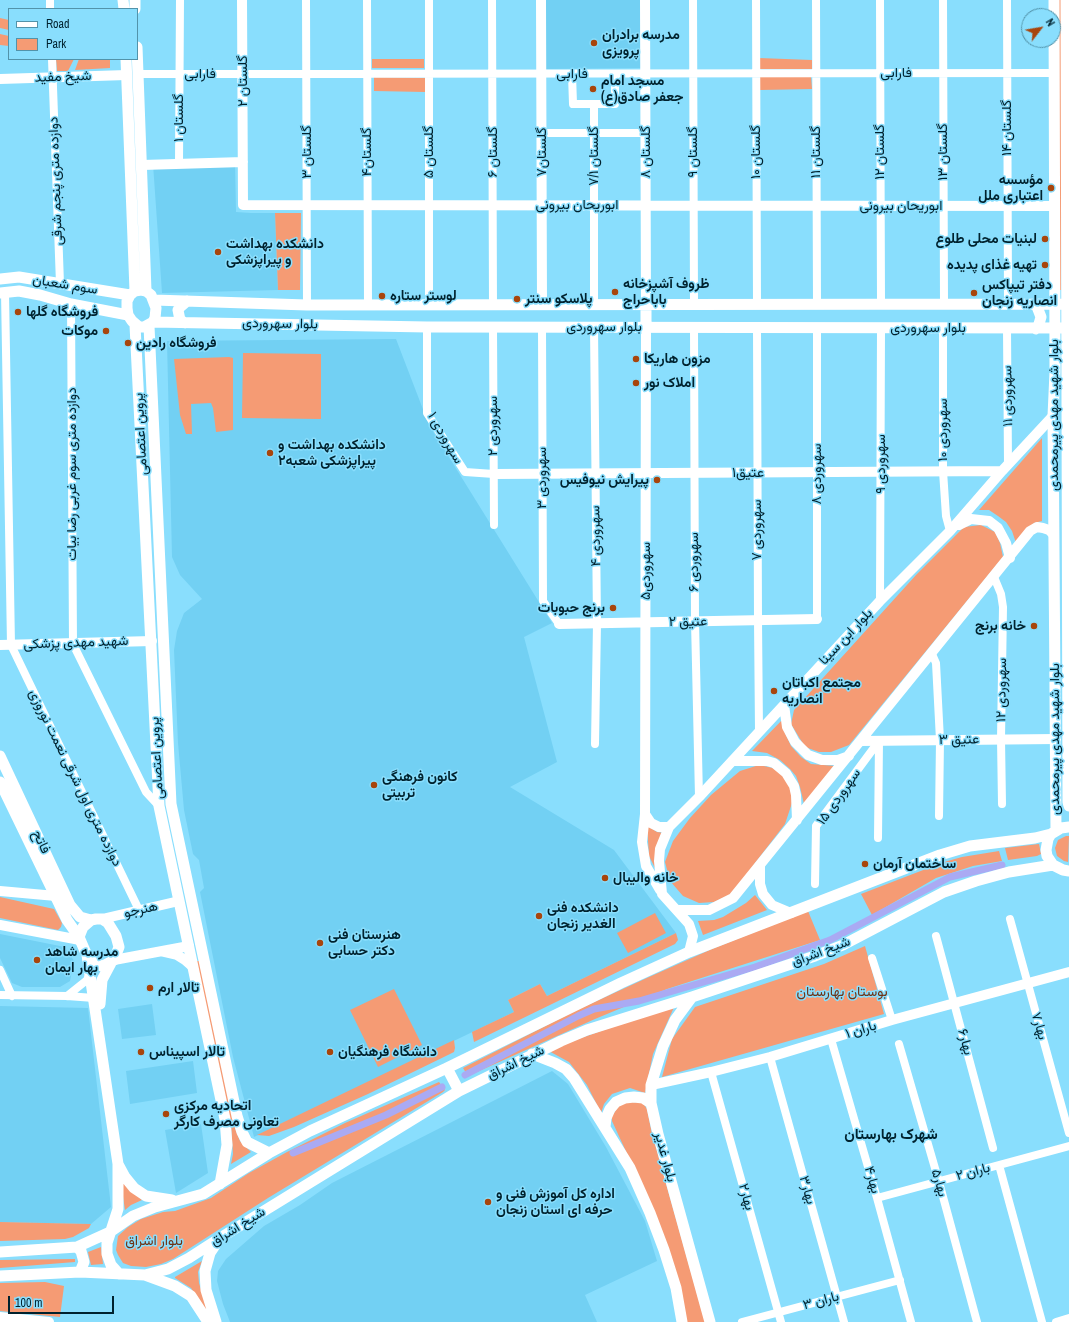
<!DOCTYPE html>
<meta charset="utf-8">
<style>
body{margin:0}
#map{position:relative;width:1069px;height:1322px;overflow:hidden;background:#89defd;font-family:"Archivo Narrow",sans-serif}
canvas{display:block}
.legend{position:absolute;left:8px;top:8px;width:130px;height:52px;box-sizing:border-box;background:#89defd;border:1px solid #5293aa;margin:0;padding:5px 7px;list-style:none;font-size:12px;color:#00222e}
.legend li{display:flex;align-items:center;gap:8px;height:20px}
.legend b{width:20px;border:1px solid #5293aa}
.north{position:absolute;left:1021px;top:8px;width:40px;height:40px;box-sizing:border-box;background:#89defd;border:1px solid #5293aa;border-radius:50%;rotate:59deg;font-size:11px;font-weight:700;line-height:16px;text-align:center;color:#00222e}
.north::after{content:'';display:block;margin:auto;width:14px;height:18px;background:#a8450c;clip-path:polygon(50% 0,100% 100%,50% 72%,0 100%)}
.scale{position:absolute;left:8px;top:1296px;width:106px;height:18px;box-sizing:border-box;border:2px solid #00222e;border-top:0;padding-left:5px;font-size:12px;line-height:14px;white-space:nowrap;color:#00222e;-webkit-text-stroke:3px #89defd;paint-order:stroke}
</style>
<div id="map">
<canvas width="1069" height="1322"></canvas>
<ul class="legend">
<li><b style="height:5px;background:#fff"></b>Road</li>
<li><b style="height:11px;background:#f59b74"></b>Park</li>
</ul>
<div class="north">N</div>
<div class="scale">100 m</div>
</div>
<script>
const c = document.querySelector('canvas').getContext('2d');
c.lineJoin = 'round';
function fillPath(path, color) { c.fillStyle = color; c.fill(path, 'evenodd'); }
const poly = rows => new Path2D(rows.map(r => 'M' + r).join(''));
function trace(path, color, width, dash) { c.strokeStyle = color; c.lineWidth = width; c.lineCap = dash ? 'butt' : 'round'; c.setLineDash(dash || []); c.stroke(path); }
function label(font, color, halo, rows, align = 'center') {
  c.font = font + ' "Archivo Narrow",Vazirmatn,sans-serif'; c.lineWidth = 3; c.setLineDash([]); c.textBaseline = 'middle'; c.strokeStyle = halo; c.fillStyle = color; for (const [text, x, y, turn = 0] of rows) {
    c.save(); c.translate(x, y); c.rotate((+turn || 0) * Math.PI / 180); c.textAlign = isNaN(turn) ? turn : align; if (halo) c.strokeText(text, 0, 0); c.fillText(text, 0, 0); c.restore();
  }
}
fillPath(poly([
 [546,0,641,0,642,68,546,69],
 [235,162,236,212,251,213,275,213,278,290,162,293,153,164],
 [396,339,429,425,552,623,524,637,557,762,510,787,614,850,676,933,547,996,540,984,508,1000,514,1012,254,1137,233,1057,200,892,204,888,199,860,193,854,184,810,178,743,174,650,177,631,184,613,202,599,180,575,172,557,167,341],
 [0,934,65,947,74,961,70,981,60,987,22,987,12,983,0,958],
 [152,1004,156,1035,122,1039,118,1009],
 [0,1006,88,1008,111,1207,91,1224,0,1222],
 [193,1061,197,1093,130,1104,126,1071],
 [552,1071,568,1084,606,1147,645,1221,657,1261,585,1295,597,1322,230,1322,223,1304,217,1281,218,1271,226,1259,264,1226,300,1205,332,1183],
 [201,1124,208,1173,176,1193,165,1130]
]), '#72d0f3');
fillPath(poly([
 [1059,0,1062,0,1061,290,1059,290],
 [0,18,9,20,9,30,0,28],
 [0,34,9,36,9,46,0,45],
 [759,58,812,60,812,69,759,69],
 [56,59,74,59,68,71,57,71],
 [79,59,110,59,110,68,75,70],
 [372,59,424,59,424,68,372,68],
 [374,77,425,78,425,92,374,91],
 [760,77,811,77,812,89,760,90],
 [275,213,301,213,300,290,278,290],
 [243,353,321,354,321,419,242,418],
 [229,357,233,358,233,430,216,432,213,408,211,403,191,404,192,434,186,434,180,415,174,359],
 [1042,438,1042,521,1034,523,1016,543,1012,531,1006,522,998,516,989,510,979,510],
 [981,525,995,532,1000,543,1003,557,849,745,831,752,819,752,805,747,791,724,794,710,916,575,964,527],
 [784,718,785,733,791,746,801,757,811,764,835,766,804,804,800,787,796,776,790,769,780,760,767,753,752,751],
 [759,765,773,768,782,775,790,784,793,800,785,824,755,863,736,892,714,902,699,903,683,896,670,881,665,862,673,841,690,818,711,795,740,771],
 [647,824,651,828,657,832,664,833,657,872,649,856],
 [1066,836,1069,836,1068,862,1064,861,1057,856,1055,848,1058,840],
 [1039,844,1041,854,1037,856,1008,860,1005,848],
 [999,851,1002,861,973,866,936,878,872,915,861,894,944,862,962,857],
 [755,895,767,910,703,935,698,921,714,920,723,917,746,903],
 [0,897,54,909,62,923,61,927,58,930,0,918],
 [808,911,820,940,667,989,595,1019,468,1076,463,1068,577,1010,649,977,712,949],
 [655,913,666,933,628,953,617,933],
 [676,933,678,940,675,944,474,1042,472,1032,514,1012,508,1000,540,984,547,996],
 [865,946,884,1014,662,1077,672,1039,695,1007,824,964],
 [196,961,201,961,236,1131,240,1141,251,1152,231,1164,233,1154,231,1126],
 [394,989,422,1045,378,1067,350,1010],
 [675,1005,653,1054,645,1093,630,1088,612,1094,604,1104,601,1113,587,1085,569,1062,547,1050],
 [454,1040,455,1048,454,1052,450,1054,368,1094,294,1127,269,1136,257,1135],
 [439,1082,445,1090,443,1092,268,1198,173,1259,161,1264,146,1267,131,1266,123,1263,118,1255,116,1250,118,1236,128,1227,141,1219,163,1212,175,1211,211,1198,249,1173,287,1152,345,1123],
 [622,1101,643,1103,647,1109,652,1134,705,1322,686,1322,646,1195,612,1121,612,1116],
 [120,1176,132,1191,142,1200,131,1205,125,1210],
 [0,1222,91,1224,89,1228,73,1237,65,1239,0,1241],
 [101,1247,103,1264,91,1265,88,1252],
 [75,1259,75,1262,0,1268,0,1260],
 [202,1261,198,1272,199,1283,210,1319,191,1288,175,1278,175,1277],
 [45,1282,64,1286,60,1317,0,1311,0,1283]
]), '#f59b74');
trace(poly([
 [465,1075,578,1016,594,1009,639,1001,755,967,830,940,950,877,1002,865],
 [293,1153,386,1115,442,1087]
]), '#aaaaf3', 7);
trace(poly([
 [50,0,50,9],
 [306,0,307,305],
 [367,0,368,305],
 [429,0,429,305],
 [492,0,493,305],
 [693,0,694,304],
 [756,0,757,304],
 [816,0,817,304],
 [880,0,881,304],
 [943,0,944,304],
 [1007,0,1008,304],
 [52,59,60,284],
 [138,74,1054,73],
 [572,74,573,104,615,104,615,74],
 [542,133,646,133],
 [179,164,180,0],
 [5,292,11,645,139,910],
 [71,304,73,644,146,792,159,806],
 [594,305,594,104],
 [427,327,427,413,465,472,494,474],
 [493,327,494,525],
 [542,327,543,601,559,624],
 [594,327,597,623,595,744],
 [694,328,695,621,699,797],
 [757,328,758,620,759,731],
 [817,328,817,619],
 [943,328,943,471,946,516,950,531],
 [1007,329,1008,464],
 [994,577,1001,594,1003,607,1001,739,1002,804],
 [880,601,881,328],
 [932,654,936,663,940,740,939,816],
 [878,838,879,741],
 [815,884,816,826,879,741],
 [1010,919,1069,1133],
 [936,936,993,1148],
 [872,958,892,1020],
 [0,970,12,996],
 [0,995,67,996,94,998],
 [67,996,87,980,90,973],
 [831,1039,877,1198,911,1322],
 [899,1044,939,1182,977,1322],
 [770,1057,844,1322],
 [711,1072,781,1322],
 [999,1165,1042,1322],
 [877,1198,1069,1146],
 [742,1322,900,1280],
 [1056,1322,1069,1318]
]), '#fff', 8);
trace(poly([
 [242,0,243,205,1054,206],
 [541,0,542,304],
 [645,0,646,304],
 [0,79,127,75],
 [142,165,243,162],
 [646,328,645,814,642,842,646,866,660,890],
 [494,474,1002,471],
 [959,525,971,519,989,521,998,528,1006,543,1010,558],
 [559,624,817,619],
 [0,645,152,641],
 [784,705,787,727,795,742,808,755,822,760,838,760,849,756],
 [861,741,1056,739],
 [732,761,767,761,774,763,786,773,794,786,796,795,797,820],
 [645,814,651,823,659,827,669,827],
 [760,865,760,884,763,894,772,905,791,913],
 [0,891,56,896],
 [677,910,709,910,733,898,1030,531,1037,527,1043,528,1049,530,1053,534],
 [102,919,179,901],
 [0,925,80,940],
 [164,952,177,955,185,960,193,967],
 [689,952,693,936,689,924,662,894,659,861,660,849,669,827,699,797,880,601,950,531,1002,471,1053,416],
 [114,960,189,946],
 [651,1085,711,1072,770,1057,892,1020,1069,972],
 [0,1317,49,1322]
]), '#fff', 10);
trace(poly([
 [123,0,124,9],
 [135,0,135,9],
 [1054,0,1055,372,1053,416,1056,831],
 [1066,0,1068,802,1069,806],
 [137,47,146,291],
 [126,59,135,291],
 [0,279,19,277,130,295],
 [141,290,146,291,151,295,156,308,155,318,153,322,144,327,139,327,132,321,128,315,127,308,127,301,130,295,135,291,141,290],
 [0,293,19,291,40,295,71,304,128,315],
 [154,300,307,305,1068,304],
 [646,304,646,328],
 [1036,304,1041,317,1039,324,1036,329],
 [153,322,427,327,1068,328],
 [185,323,180,320,178,310,180,307,187,301],
 [135,325,159,806,225,1119,227,1145,220,1184],
 [149,326,171,804,237,1116,242,1132,247,1142,269,1153],
 [0,756,70,905,80,917,91,920],
 [0,782,67,920,79,937],
 [1069,827,1061,828,1051,834,1048,839,1046,850,1047,856,1053,865,1063,870,1069,871],
 [96,919,102,919,108,923,116,936,119,947,114,960,103,966,98,965,90,960,85,951,79,937,83,927,91,920,96,919],
 [87,955,118,1164],
 [692,997,675,1020,663,1046,651,1085,651,1103,658,1134,710,1322],
 [100,1004,102,980,111,963],
 [532,1054,555,1063,566,1069,574,1078,630,1168,650,1213,664,1250,676,1288,682,1322],
 [447,1068,459,1091],
 [605,1127,606,1118,610,1109,616,1102,625,1098,634,1097,643,1098,651,1103],
 [77,1247,81,1251,84,1262,80,1272],
 [0,1252,77,1247,110,1232,133,1216,155,1207,203,1194,269,1153,310,1131,447,1068,621,983,689,952,940,855,970,846,1035,838,1051,834],
 [119,1274,111,1265,107,1254,107,1243,118,1209,118,1164,125,1177,134,1188,146,1196,172,1200],
 [145,1275,175,1286,191,1296,208,1322],
 [0,1276,80,1272,145,1275,168,1269,189,1258,220,1238,459,1091,561,1041,587,1030,692,997,815,956,843,945,944,892,976,881,1009,872,1053,865],
 [216,1322,206,1290,205,1271,210,1253,218,1241]
]), '#fff', 11);
for (const [x, y, r, color] of [
 [594,43,4,"#a8450c"],
 [593,89,4,"#a8450c"],
 [1051,188,4,"#a8450c"],
 [1045,239,4,"#a8450c"],
 [218,252,4,"#a8450c"],
 [1045,265,4,"#a8450c"],
 [615,292,4,"#a8450c"],
 [974,293,4,"#a8450c"],
 [382,296,4,"#a8450c"],
 [517,299,4,"#a8450c"],
 [18,312,4,"#a8450c"],
 [106,331,4,"#a8450c"],
 [128,343,4,"#a8450c"],
 [636,359,4,"#a8450c"],
 [636,383,4,"#a8450c"],
 [270,453,4,"#a8450c"],
 [657,480,4,"#a8450c"],
 [613,608,4,"#a8450c"],
 [1034,626,4,"#a8450c"],
 [774,691,4,"#a8450c"],
 [374,785,4,"#a8450c"],
 [865,864,4,"#a8450c"],
 [605,878,4,"#a8450c"],
 [539,916,4,"#a8450c"],
 [320,943,4,"#a8450c"],
 [37,960,4,"#a8450c"],
 [150,988,4,"#a8450c"],
 [141,1052,4,"#a8450c"],
 [330,1052,4,"#a8450c"],
 [166,1114,4,"#a8450c"],
 [488,1202,4,"#a8450c"]
]) { const dot = new Path2D(); dot.arc(x, y, r, 0, 2 * Math.PI); c.fillStyle = color; c.fill(dot); trace(dot, '#89defd', 1.5); }
label('bold 14px', '#00222e', '#89defd', [
 ["مدرسه برادران",602,35],
 ["پرویزی",602,51],
 ["مسجد امام",601,81],
 ["جعفر صادق(ع)",601,97],
 ["مؤسسه",1043,180,"right"],
 ["اعتباری ملل",1043,196,"right"],
 ["لبنیات محلی طلوع",1037,239,"right"],
 ["دانشکده بهداشت",226,244],
 ["و پیراپزشکی",226,260],
 ["تهیه غذای پدیده",1037,265,"right"],
 ["ظروف آشپزخانه",623,284],
 ["باباحراج",623,300],
 ["دفتر تیپاکس",982,285],
 ["انصاریه زنجان",982,301],
 ["لوستر ستاره",390,296],
 ["پلاسکو سنتر",525,299],
 ["فروشگاه گلها",26,312],
 ["موکات",98,331,"right"],
 ["فروشگاه رادین",136,343],
 ["مزون هاریکا",644,359],
 ["املاک نور",644,383],
 ["دانشکده بهداشت و",278,445],
 ["پیراپزشکى شعبه۲",278,461],
 ["پیرایش نیوفیس",649,480,"right"],
 ["برنج حبوبات",605,608,"right"],
 ["خانه برنج",1026,626,"right"],
 ["مجتمع اکباتان",782,683],
 ["انصاریه",782,699],
 ["کانون فرهنگی",382,777],
 ["تربیتی",382,793],
 ["ساختمان آرمان",873,864],
 ["خانه والیبال",613,878],
 ["دانشکده فنی",547,908],
 ["الغدیر زنجان",547,924],
 ["هنرستان فنی",328,935],
 ["دکتر حسابی",328,951],
 ["مدرسه شاهد",45,952],
 ["بهار ایمان",45,968],
 ["تالار ارم",158,988],
 ["تالار اسپیناس",149,1052],
 ["دانشگاه فرهنگیان",338,1052],
 ["اتحادیه مرکزی",174,1106],
 ["تعاونی مصرف کارگر",174,1122],
 ["اداره کل آموزش فنی و",496,1194],
 ["حرفه ای استان زنجان",496,1210]
], 'left');
label('14px', '#00222e', '#89defd', [
 ["فارابی",896,73],
 ["فارابی",200,74],
 ["فارابی",572,74],
 ["شیخ مفید",63,77,-2],
 ["گلستان ۲",243,81,-90],
 ["گلستان ۱",179,118,-90],
 ["گلستان ۱۴",1007,128,-90],
 ["گلستان ۳",307,152,-90],
 ["گلستان۴",367,152,-90],
 ["گلستان ۵",429,152,-90],
 ["گلستان ۶",493,152,-90],
 ["گلستان۷",542,152,-90],
 ["گلستان ۸",646,152,-90],
 ["گلستان ۹",693,152,-90],
 ["گلستان ۱۰",756,152,-90],
 ["گلستان ۱۱",816,152,-90],
 ["گلستان ۱۲",880,152,-90],
 ["گلستان ۱۳",943,152,-90],
 ["گلستان ۷/۱",594,156,-90],
 ["دوازده متری پنجم شرقی",56,181,-92],
 ["ابوریحان بیرونی",577,205],
 ["ابوریحان بیرونی",901,206],
 ["سوم شعبان",65,285,9],
 ["بلوار سهروردی",280,324,1],
 ["بلوار سهروردی",604,327],
 ["بلوار سهروردی",928,328],
 ["سهروردی ١١",1008,396,-91],
 ["بلوار شهید مهدی پیرمحمدی",1054,415,-90],
 ["سهروردی ۲",493,426,-90],
 ["سهروردی ۱۰",943,430,-90],
 ["پروین اعتصامی",141,434,-93],
 ["سهروردی ۱",445,438,60],
 ["سهروردی ۹",881,464,-90],
 ["عتیق۱",748,473],
 ["دوازده متری سوم غربی رضا بیات",72,474,-90],
 ["سهروردی ۸",817,474,-90],
 ["سهروردی ۳",542,478,-90],
 ["سهروردی ۷",757,530,-90],
 ["سهروردی ۴",596,536,-91],
 ["سهروردی ۶",694,562,-90],
 ["سهروردی۵",646,571,-90],
 ["عتیق ۲",688,622,-1],
 ["بلوار ابن سینا",846,637,-47],
 ["شهید مهدی پزشکی",76,643,-2],
 ["سهروردی ۱۲",1002,690,-89],
 ["بلوار شهید مهدی پیرمحمدی",1055,739,-90],
 ["عتیق ۳",959,740,-1],
 ["پروین اعتصامی",157,758,-93],
 ["دوازده متری اول شرقی نعمت نوروزی",75,778,64],
 ["سهروردی ۱۵",839,797,-55],
 ["فاتح",41,842,65],
 ["هنرجو",141,910,-13],
 ["شیخ اشراق",821,952,-21],
 ["بهار۷",1039,1026,74],
 ["باران ۱",861,1030,-17],
 ["بهار۶",965,1042,75],
 ["شیخ اشراق",516,1063,-26],
 ["بلوار غدیر",665,1157,75],
 ["باران ۲",973,1172,-15],
 ["بهار۴",872,1180,74],
 ["بهار۵",939,1183,74],
 ["بهار۳",807,1190,74],
 ["بهار۲",746,1197,74],
 ["شیخ اشراق",238,1227,-32],
 ["باران ۳",821,1301,-15]
]);
label('14px', '#6f3214', '#89defd', [
 ["بوستان بهارستان",842,992],
 ["بلوار اشراق",154,1241]
]);
label('bold 15px', '#00222e', '#89defd', [
 ["شهرک بهارستان",891,1135]
]);
</script>
